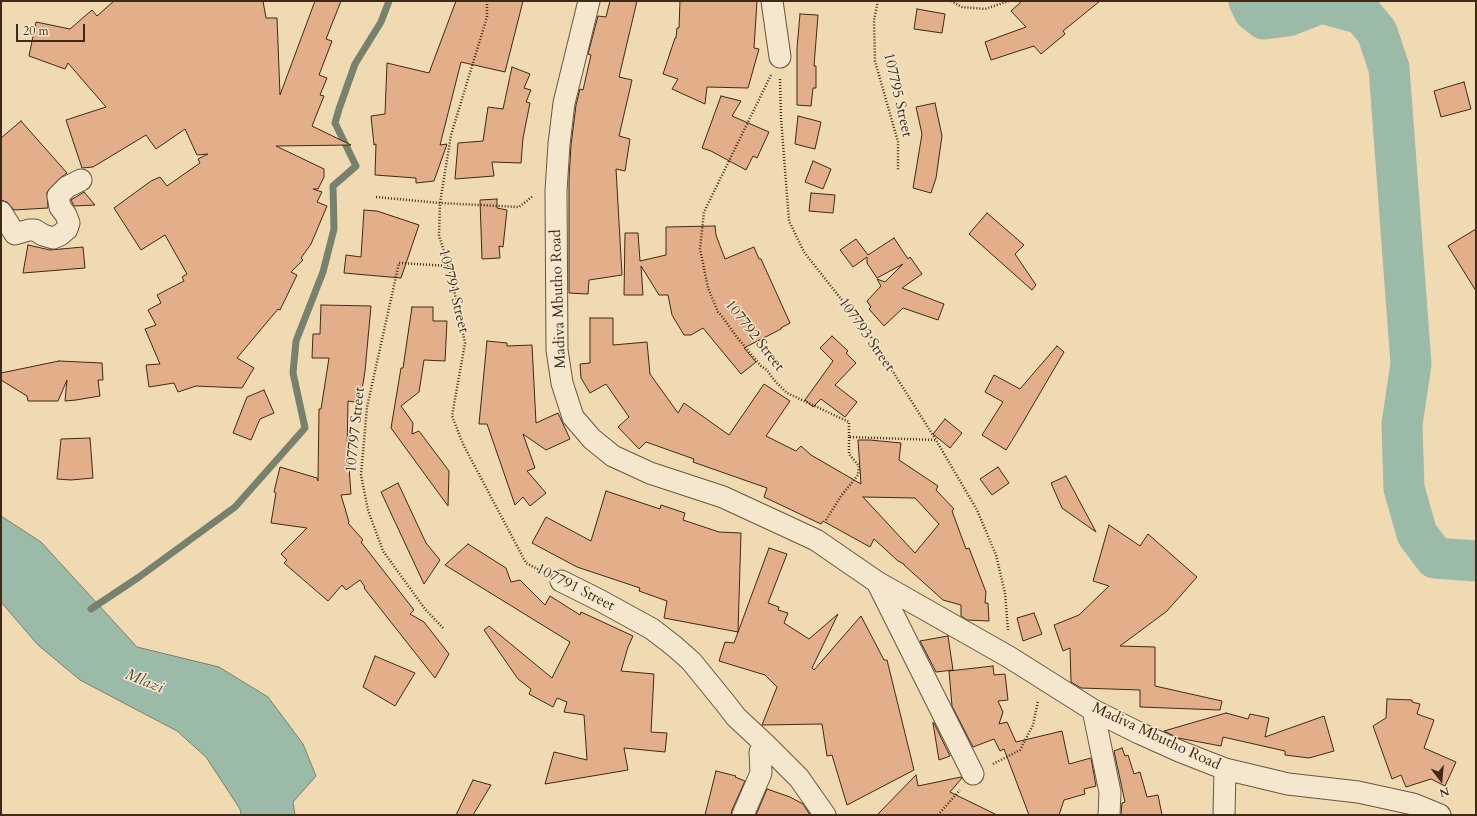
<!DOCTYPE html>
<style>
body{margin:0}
#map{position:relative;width:1477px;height:816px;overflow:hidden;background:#f0dab2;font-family:Cardo,serif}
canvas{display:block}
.frame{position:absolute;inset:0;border:2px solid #3e2a16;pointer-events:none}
.north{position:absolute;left:1421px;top:760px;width:40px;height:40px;-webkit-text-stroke:3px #f5e7cd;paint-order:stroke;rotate:164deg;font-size:11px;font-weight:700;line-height:16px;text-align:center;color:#3e2a16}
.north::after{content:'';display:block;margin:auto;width:14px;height:18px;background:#3e2a16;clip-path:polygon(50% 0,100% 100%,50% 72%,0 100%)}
.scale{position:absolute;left:16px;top:24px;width:69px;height:18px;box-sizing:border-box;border:2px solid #3e2a16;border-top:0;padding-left:5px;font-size:12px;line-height:14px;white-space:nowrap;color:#3e2a16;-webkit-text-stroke:3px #f5e7cd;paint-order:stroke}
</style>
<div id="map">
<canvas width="1477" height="816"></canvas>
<div class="frame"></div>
<div class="north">N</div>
<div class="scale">20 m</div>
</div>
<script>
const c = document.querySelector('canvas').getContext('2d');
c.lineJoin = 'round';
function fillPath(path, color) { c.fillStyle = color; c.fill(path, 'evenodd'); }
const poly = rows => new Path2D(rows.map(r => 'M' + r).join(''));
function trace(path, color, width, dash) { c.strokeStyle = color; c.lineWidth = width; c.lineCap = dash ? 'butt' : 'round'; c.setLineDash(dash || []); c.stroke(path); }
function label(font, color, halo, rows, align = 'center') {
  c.font = font + ' Cardo,serif'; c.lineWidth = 3; c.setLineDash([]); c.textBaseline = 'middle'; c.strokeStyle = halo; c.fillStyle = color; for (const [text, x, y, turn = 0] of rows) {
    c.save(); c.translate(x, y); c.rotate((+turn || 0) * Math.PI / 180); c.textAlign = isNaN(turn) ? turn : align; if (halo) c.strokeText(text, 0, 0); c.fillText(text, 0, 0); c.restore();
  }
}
const water = poly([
 [1,516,41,542,137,647,219,667,268,697,303,744,316,776,293,802,295,815,241,815,240,809,206,757,177,731,80,680,38,645,1,602,1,516]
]);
fillPath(water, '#9bbba8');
trace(water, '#76816e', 1);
trace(poly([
 [91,609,139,577,235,507,305,428,293,373,296,341,323,272,334,229,333,186,356,166,335,123,339,109,355,64,381,22,389,1]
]), '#76816e', 7);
trace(poly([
 [1249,1,1254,11,1264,19,1288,16,1321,3,1362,14,1377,32,1389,68,1411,364,1402,424,1404,488,1417,534,1435,558,1476,561]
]), '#9bbba8', 41);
const building = poly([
 [114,1,263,1,266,18,277,18,280,95,315,1,341,1,326,39,332,41,319,75,327,78,320,95,324,96,312,126,351,145,276,146,324,169,324,177,318,189,313,189,322,192,317,202,327,206,311,244,301,258,303,260,291,272,297,275,280,310,278,309,237,358,254,368,242,388,196,386,178,392,174,383,149,387,146,365,160,364,145,329,156,325,148,310,161,303,157,295,184,281,182,277,187,274,165,235,141,250,114,208,151,181,160,177,167,186,200,163,198,159,208,154,197,155,185,129,156,149,146,135,93,167,82,168,66,120,106,107,68,63,65,69,29,56,36,22,70,29,92,10,97,16,114,1],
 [456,1,523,1,505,72,461,62,440,145,447,144,434,181,416,183,416,178,375,175,376,144,374,145,371,116,385,114,387,63,429,73,456,1],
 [610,1,637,1,619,77,632,80,619,136,630,139,625,171,616,169,622,275,589,280,588,294,569,293,569,180,571,145,576,105,580,89,583,90,591,55,588,54,598,16,606,17,610,1],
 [680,1,757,1,754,48,759,49,748,88,707,87,705,104,672,89,678,79,663,74,675,38,676,38,677,28,679,28,680,1],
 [1022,1,1100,1,1063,31,1065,34,1041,54,1034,46,991,60,985,42,1026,27,1011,11,1022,1],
 [917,9,945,14,942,33,914,29,917,9],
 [800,14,818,15,814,66,816,66,816,88,813,88,811,106,797,105,797,48,800,14],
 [512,67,530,74,524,88,531,90,526,102,530,103,523,138,521,163,492,162,494,176,455,179,458,143,483,141,488,107,503,109,512,67],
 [1464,82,1471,109,1441,117,1434,91,1464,82],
 [721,96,741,101,732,116,769,132,757,158,753,156,746,170,711,151,702,148,721,96],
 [935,103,942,136,936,178,931,193,913,188,922,134,916,107,935,103],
 [798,116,821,122,815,149,795,144,798,116],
 [21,121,67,173,59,179,47,192,48,208,14,210,7,202,1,200,1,138,21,121],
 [813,161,831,169,823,189,805,182,813,161],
 [84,192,95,205,74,206,71,200,84,192],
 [811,193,835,195,833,213,809,211,811,193],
 [497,199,497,208,507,210,503,247,499,246,500,258,482,259,480,200,497,199],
 [364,210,377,211,419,225,401,278,344,273,346,255,361,257,364,210],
 [987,213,1024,245,1015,254,1036,285,1032,290,969,234,987,213],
 [715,226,716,235,725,259,754,247,759,259,761,259,790,323,781,328,781,329,744,348,756,362,741,374,703,328,691,335,684,335,672,315,668,295,659,295,641,266,643,295,624,295,625,233,638,233,640,261,666,255,666,227,715,226],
 [1476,229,1476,291,1448,246,1476,229],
 [894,238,908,259,910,257,922,274,902,288,944,304,938,320,903,308,884,326,869,309,871,307,867,301,881,286,877,279,885,282,903,264,877,278,867,263,867,257,853,267,840,250,856,239,868,255,894,238],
 [28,245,50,250,83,247,85,268,23,273,28,245],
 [321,305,371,306,365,371,360,403,348,401,347,454,348,454,351,494,341,495,349,522,348,523,363,540,361,542,414,610,410,614,424,622,449,654,435,678,364,588,365,587,360,580,346,590,342,585,328,601,284,563,287,560,281,554,307,528,271,523,276,493,274,492,280,467,317,478,318,481,319,409,321,409,329,358,312,358,313,334,320,334,321,305],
 [412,307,433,307,433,321,447,321,445,361,424,360,419,392,401,406,413,423,412,434,419,431,449,471,448,506,391,428,401,368,403,368,412,307],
 [590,318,613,318,613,345,647,342,650,374,678,413,684,403,729,435,764,384,790,401,766,436,796,451,801,446,811,455,861,484,858,440,870,440,901,443,899,460,938,486,936,490,954,509,952,511,966,549,969,548,986,592,985,603,988,603,989,621,967,620,961,616,961,605,943,600,904,565,904,564,898,561,874,539,870,547,823,521,821,524,764,497,767,488,693,462,694,459,646,442,639,449,618,427,629,417,606,384,590,393,581,378,580,364,590,363,590,318],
 [863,497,915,498,939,524,915,553,863,497],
 [832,336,848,351,846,353,856,363,835,385,857,402,845,417,821,399,813,407,805,400,833,361,820,348,832,336],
 [487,341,507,343,507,346,532,345,536,423,558,413,570,439,546,450,523,434,535,468,527,471,546,493,530,506,523,497,515,505,487,424,479,424,487,341],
 [1057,346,1064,352,1019,429,1006,450,982,435,1003,402,985,392,994,375,1020,389,1057,346],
 [59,361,102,363,103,380,98,380,100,396,76,400,65,401,67,380,58,401,28,401,27,396,1,380,1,373,59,361],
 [264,390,274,413,260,419,251,440,233,433,247,397,264,390],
 [945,419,962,433,950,448,933,434,945,419],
 [90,438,93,478,71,480,57,479,61,439,90,438],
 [998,467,1009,483,992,495,980,479,998,467],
 [1066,476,1096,532,1062,508,1051,483,1066,476],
 [398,483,426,543,440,560,424,584,381,492,398,483],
 [606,491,660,509,661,505,685,513,683,520,719,532,741,533,738,632,664,618,667,601,639,591,640,588,577,567,532,543,546,517,591,541,606,491],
 [1109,525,1140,546,1148,534,1197,577,1167,611,1120,646,1155,647,1155,686,1222,701,1220,710,1140,707,1140,690,1081,688,1071,682,1070,648,1063,651,1054,625,1079,615,1109,586,1093,581,1109,525],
 [468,544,506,568,511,582,520,580,545,605,550,596,580,615,581,612,633,636,628,647,621,671,654,674,651,732,667,733,665,752,624,748,628,770,545,784,554,752,587,760,584,715,564,712,567,702,557,698,553,707,529,694,531,689,518,679,484,630,489,626,552,678,570,642,445,565,468,544],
 [769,548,787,554,768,603,779,607,778,610,788,613,784,623,809,639,838,614,812,668,814,670,861,616,884,660,887,660,914,770,847,805,832,755,827,756,822,724,762,725,777,687,765,675,719,661,725,642,734,643,769,548],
 [1034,613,1042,634,1023,641,1017,618,1034,613],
 [948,636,953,670,936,672,920,641,948,636],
 [375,656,415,673,395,706,363,687,375,656],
 [993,666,994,675,1005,674,1008,700,998,701,1003,712,999,724,1007,722,1016,742,1062,731,1069,764,1091,758,1096,786,1084,789,1085,794,1064,800,1059,815,1029,815,1004,749,1000,751,994,739,973,747,952,706,949,671,993,666],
 [1387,699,1412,700,1412,702,1420,704,1417,714,1434,720,1424,748,1456,762,1445,786,1431,779,1406,787,1401,775,1392,779,1373,726,1386,718,1387,699],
 [1226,713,1248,719,1250,714,1269,718,1265,737,1324,716,1334,751,1309,758,1285,755,1285,751,1223,737,1221,746,1178,738,1164,731,1226,713],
 [933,723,934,723,950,756,939,760,933,723],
 [1122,748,1125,756,1128,755,1134,774,1140,772,1147,797,1158,795,1162,815,1121,815,1122,803,1125,802,1114,751,1122,748],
 [716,771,736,776,735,777,745,781,732,810,731,815,705,815,716,771],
 [916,775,918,786,961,777,962,778,950,792,997,815,877,815,916,775],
 [473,780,491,785,473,815,456,815,473,780],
 [767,789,790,797,803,804,810,815,756,815,767,789]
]);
fillPath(building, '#e3ae8a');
trace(building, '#3e2a16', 1);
const street = poly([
 [589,1,564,103,559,144,556,191,557,350,562,383,573,417,592,439,613,456,650,473,723,497,816,540,877,582,1009,657,1093,710,1139,733,1179,751,1225,769,1288,784,1358,792,1413,804,1440,815],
 [772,1,780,57],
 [1,212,15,234,29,230,35,230,43,235,53,238,60,235,67,229,69,223,66,215,60,207,58,196,67,187,81,180],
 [561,581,601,601,652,629,674,646,691,661,726,704,736,717,765,744,799,778,825,815],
 [877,582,973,774],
 [1093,710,1110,792,1109,815],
 [743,815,761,773,760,752,765,744],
 [1224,815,1225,769]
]);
trace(street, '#6a563d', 23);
trace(poly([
 [487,1,487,17,451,135,440,203,439,236,449,266,465,343,452,416,463,444,526,563,543,572],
 [878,1,874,20,875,61,898,142,898,170],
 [951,1,962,7,985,9,1009,1],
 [771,75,704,212,700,249,708,288,718,312,721,315,736,336,761,366,767,370,774,380,787,393,849,422,849,437,936,440],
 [780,79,781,118,789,221,804,252,871,337,936,440,977,510,996,555,1005,593,1008,630],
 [376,197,440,203,519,207,533,196],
 [826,520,841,496,858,475,859,466,849,454,849,437],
 [443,628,425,609,383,551,368,510,361,475,367,407,399,263,449,266],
 [993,764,1020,750,1033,725,1038,701],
 [938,815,960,790]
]), '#3e2a16', 2.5, [1, 2]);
trace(street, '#f5e7cd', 21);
label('15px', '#3e2a16', '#f5e7cd', [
 ["107795 Street",897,95,77],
 ["107791 Street",453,291,76],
 ["Madiva Mbutho Road",559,299,-92],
 ["107793 Street",866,335,55],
 ["107792 Street",754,336,52],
 ["107797 Street",356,430,-84],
 ["107791 Street",575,588,27],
 ["Madiva Mbutho Road",1156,737,25]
]);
label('italic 16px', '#554e3a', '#f5e7cd', [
 ["Mlazi",144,682,22]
]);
</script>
